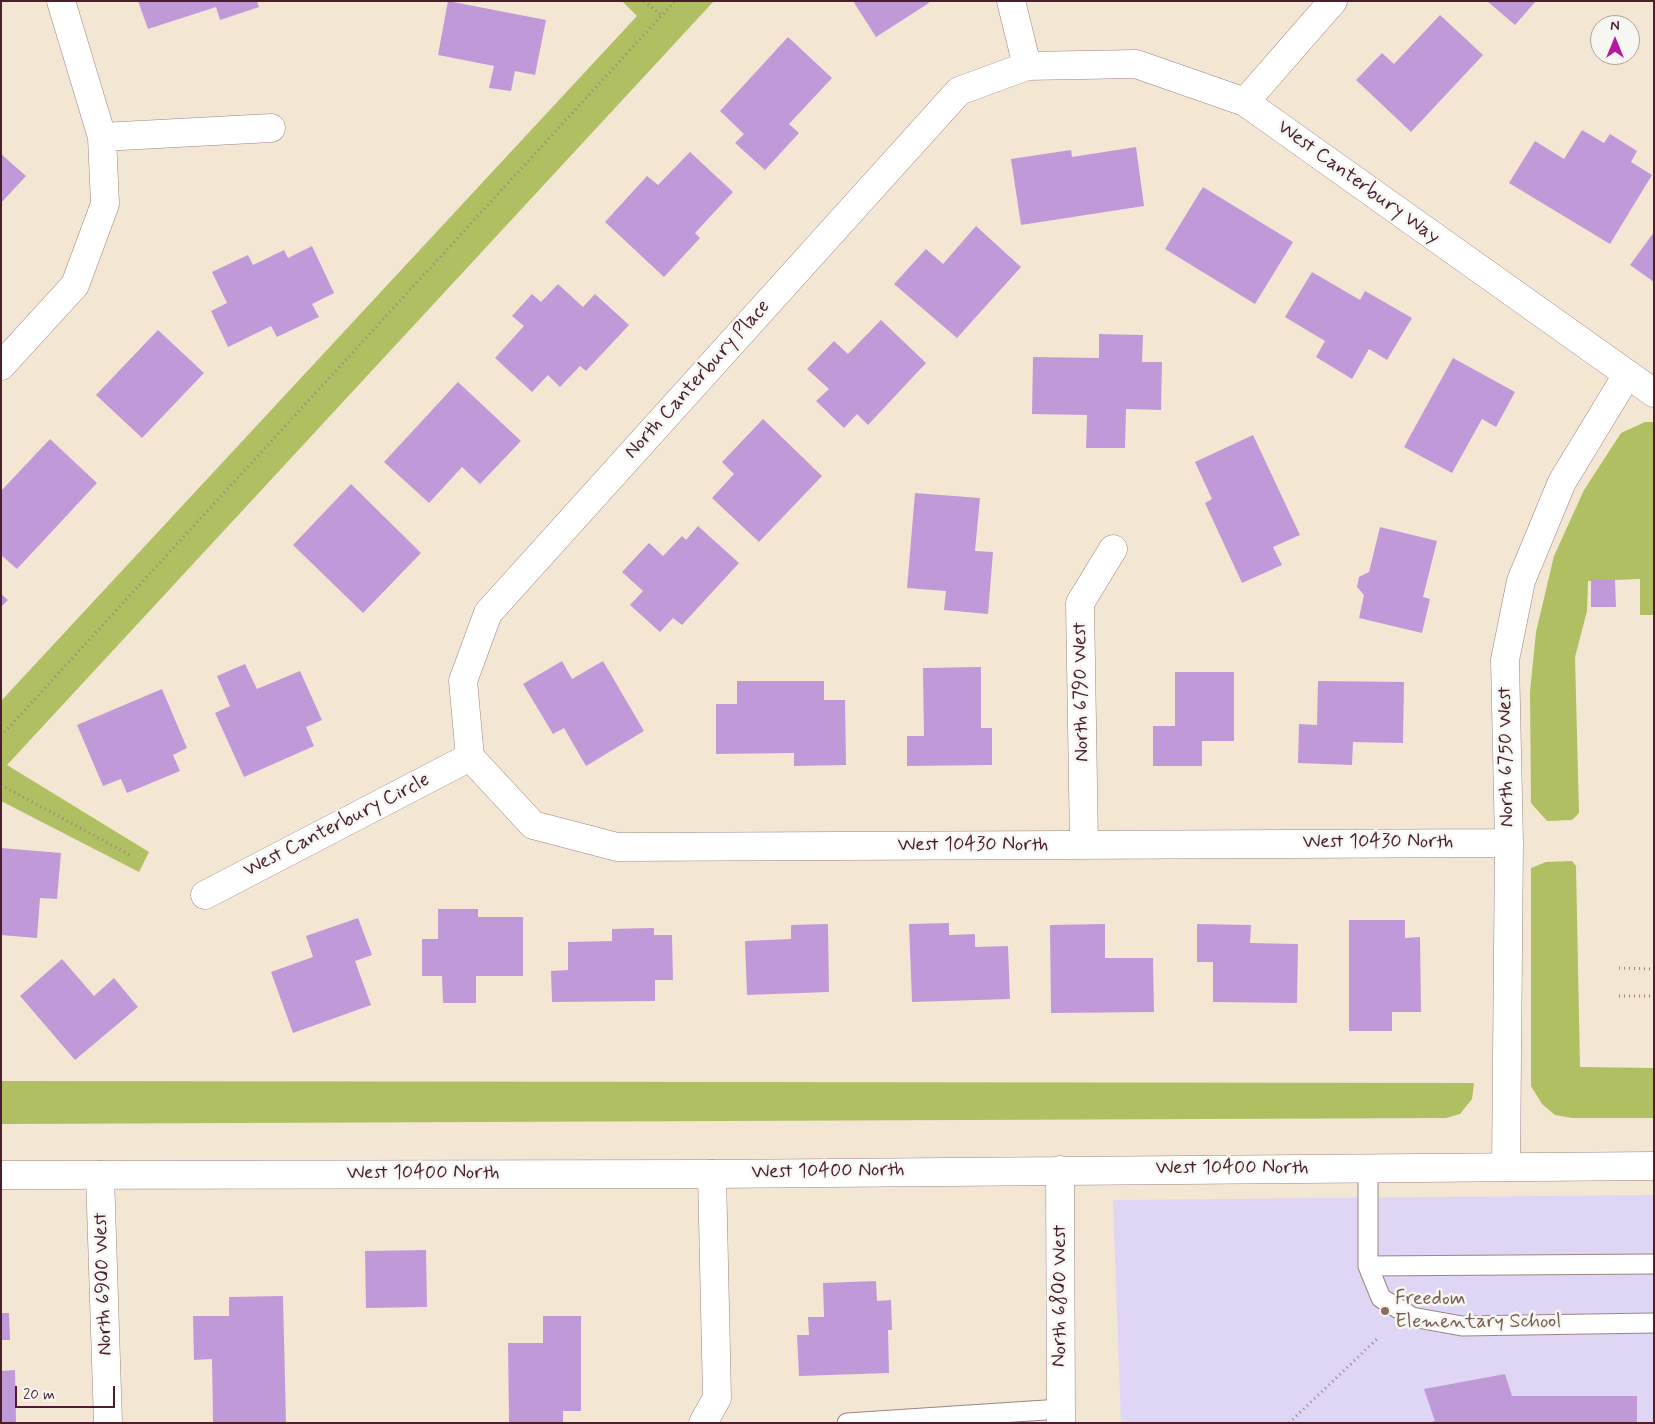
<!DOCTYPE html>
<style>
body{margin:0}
#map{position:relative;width:1655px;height:1424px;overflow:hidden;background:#f3e7d4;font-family:Mynerve,sans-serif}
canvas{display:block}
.frame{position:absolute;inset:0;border:2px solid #4a1f2b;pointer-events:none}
.north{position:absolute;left:1590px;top:15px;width:50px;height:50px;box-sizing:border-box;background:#f6f6f2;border:1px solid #b1a0a2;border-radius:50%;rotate:0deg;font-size:14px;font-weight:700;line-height:20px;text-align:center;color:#4a1f2b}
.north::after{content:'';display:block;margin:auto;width:18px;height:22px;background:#b5179e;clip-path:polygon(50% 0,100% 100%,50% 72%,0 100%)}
.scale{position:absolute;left:15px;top:1386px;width:100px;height:22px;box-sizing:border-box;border:2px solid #4a1f2b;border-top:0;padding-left:6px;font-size:15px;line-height:18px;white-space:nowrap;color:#4a1f2b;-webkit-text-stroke:4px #f6f6f2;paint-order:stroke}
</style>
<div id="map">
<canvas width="1655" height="1424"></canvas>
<div class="frame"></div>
<div class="north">N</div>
<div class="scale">20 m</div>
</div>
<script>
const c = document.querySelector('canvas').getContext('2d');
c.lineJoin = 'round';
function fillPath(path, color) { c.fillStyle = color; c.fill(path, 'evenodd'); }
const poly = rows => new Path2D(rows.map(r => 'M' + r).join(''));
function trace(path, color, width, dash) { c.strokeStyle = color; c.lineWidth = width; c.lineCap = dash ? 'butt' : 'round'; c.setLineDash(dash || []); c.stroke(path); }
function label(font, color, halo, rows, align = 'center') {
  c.font = font + ' Mynerve,sans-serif'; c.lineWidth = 5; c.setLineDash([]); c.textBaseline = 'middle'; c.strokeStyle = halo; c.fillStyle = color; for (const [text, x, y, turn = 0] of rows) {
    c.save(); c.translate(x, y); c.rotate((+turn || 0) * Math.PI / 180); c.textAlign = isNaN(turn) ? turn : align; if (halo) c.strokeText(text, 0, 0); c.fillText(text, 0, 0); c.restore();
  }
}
fillPath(poly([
 [1654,1195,1654,1423,1121,1423,1113,1200]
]), '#dfd5f5');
fillPath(poly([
 [622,1,714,1,7,765,149,852,139,872,1,801,1,701,637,16],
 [1645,422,1654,422,1654,615,1640,615,1640,579,1588,581,1587,611,1575,657,1579,813,1572,820,1547,821,1531,803,1530,692,1536,632,1554,556,1584,490,1621,433],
 [1572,861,1576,866,1580,1067,1654,1068,1654,1118,1572,1118,1555,1115,1542,1104,1531,1086,1531,868,1546,862],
 [1,1081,1474,1083,1472,1099,1460,1114,1446,1118,1,1124]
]), '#b0bf61');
fillPath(poly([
 [138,1,257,1,259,7,220,20,216,7,148,29],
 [448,1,546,20,535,75,515,71,511,91,489,88,494,66,438,55],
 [853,1,928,1,929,3,876,37],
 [1487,1,1536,1,1515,25],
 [1440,15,1483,55,1411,132,1356,80,1382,53,1394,64],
 [788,37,832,78,789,124,799,133,765,170,735,143,744,134,720,111],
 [1582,130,1604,143,1610,134,1637,151,1631,162,1652,175,1610,244,1509,183,1535,141,1564,159],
 [1136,147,1144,206,1021,225,1011,159,1071,150,1072,157],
 [690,152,733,192,695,233,700,238,664,277,605,222,647,176,658,185],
 [1,154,26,176,1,203],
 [1203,187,1293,242,1255,304,1165,249],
 [976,226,1021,267,957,338,894,284,926,249,943,264],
 [1654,232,1654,282,1630,265],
 [312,246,334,293,312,304,319,317,277,337,271,326,228,347,211,311,227,303,212,272,248,255,253,265,284,250,288,258],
 [1312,272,1360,300,1365,291,1412,318,1387,360,1369,349,1352,379,1316,357,1325,341,1285,317],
 [558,284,583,307,595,294,629,325,586,371,580,366,560,387,548,375,532,392,495,358,524,326,512,316,532,294,541,302],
 [881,320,926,363,868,425,857,414,844,428,816,401,829,389,807,369,834,341,848,354],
 [158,330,204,373,142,438,96,395],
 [1099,334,1143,335,1142,362,1162,362,1161,410,1126,409,1125,448,1086,448,1087,415,1032,414,1033,357,1099,358],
 [1453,358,1515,392,1496,427,1482,419,1452,473,1404,447],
 [458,382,521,441,480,484,462,467,429,503,384,462],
 [763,419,822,476,759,542,712,498,734,474,722,462],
 [1253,435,1300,535,1273,547,1282,565,1242,583,1205,503,1212,499,1195,462],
 [50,439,97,483,17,569,1,555,1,491],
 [351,484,421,553,363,613,293,545],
 [915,493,980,498,975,551,993,552,988,614,944,610,946,591,907,588],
 [698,526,739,563,682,625,673,618,660,632,630,605,643,591,622,572,649,543,663,556,682,536,686,540],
 [1380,527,1437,541,1423,597,1430,599,1422,633,1359,618,1364,595,1357,587,1359,577,1369,572],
 [1591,580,1615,580,1616,607,1591,607],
 [1,594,8,600,1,607],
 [562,661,572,679,603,661,644,731,586,766,564,728,553,734,523,684],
 [245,664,257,689,300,671,322,720,306,727,314,746,244,777,215,713,230,706,217,676],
 [981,667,981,728,992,728,992,765,907,766,907,736,924,736,923,668],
 [1175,672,1234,672,1234,741,1202,741,1202,766,1153,766,1153,726,1175,726],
 [737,681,824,681,824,700,845,700,846,765,794,766,794,753,716,754,716,704,737,704],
 [1318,681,1404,682,1403,743,1353,742,1352,765,1298,763,1299,724,1317,725],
 [162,689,187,748,173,755,180,771,127,793,121,779,103,786,77,725],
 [1,848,61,853,57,899,40,898,37,938,1,935],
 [438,909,478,909,478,917,523,917,523,976,476,976,476,1003,443,1003,442,976,422,976,422,939,438,939],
 [358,918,372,955,355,961,371,1005,293,1033,271,972,313,957,306,936],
 [1349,920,1405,920,1405,938,1420,937,1421,1012,1392,1012,1392,1031,1349,1031],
 [949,923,949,935,975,934,975,947,1008,946,1010,999,912,1002,909,924],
 [828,924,829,992,747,995,745,941,791,939,791,925],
 [1105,924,1105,958,1153,958,1154,1012,1051,1013,1050,925],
 [1197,924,1251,925,1250,943,1298,944,1297,1003,1213,1002,1213,962,1197,962],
 [654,928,654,935,672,935,673,980,655,980,655,1001,552,1002,551,971,568,970,568,942,612,941,612,929],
 [62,959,94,996,114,978,138,1007,75,1060,20,996],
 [426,1250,427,1307,366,1308,365,1251],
 [876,1281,877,1301,891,1300,892,1330,888,1330,889,1373,799,1376,797,1335,809,1335,808,1317,824,1317,823,1283],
 [283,1296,286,1423,213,1423,212,1359,194,1360,193,1316,229,1316,229,1297],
 [1,1313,9,1313,10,1340,1,1340],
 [543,1316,581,1316,581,1411,563,1411,563,1423,509,1423,508,1343,543,1343],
 [15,1370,16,1423,1,1423,1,1371],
 [1505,1374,1512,1396,1637,1396,1637,1423,1427,1423,1435,1421,1424,1389]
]), '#c09ad8');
const lane = poly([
 [1368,1168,1368,1266,1381,1298,1412,1317,1462,1326,1654,1323],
 [1368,1266,1654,1264],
 [847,1423,1061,1409]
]);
const street = poly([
 [1011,1,1027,66],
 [1245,102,1333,1],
 [102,137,271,128],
 [1,366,75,285,105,204,102,137,61,1],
 [470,757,463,681,488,613,959,91,1027,66,1136,64,1245,102,1654,393],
 [470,757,533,825,617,847,1509,843],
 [1084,845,1080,603,1113,549],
 [205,895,470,757],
 [1506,1167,1509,843,1505,660,1521,581,1562,482,1627,375],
 [100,1175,108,1423],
 [703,1423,717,1398,712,1174]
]);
const secondary = poly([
 [1060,1170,1061,1423],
 [1,1175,712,1174,1654,1166]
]);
trace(lane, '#9e8380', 21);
trace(street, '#9e8380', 29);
trace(secondary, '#9e8380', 29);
trace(poly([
 [644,1,661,15],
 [1,736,675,1],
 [1,785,130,855],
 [1619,968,1654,969],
 [1619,996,1654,996],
 [1289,1423,1377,1339]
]), '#9e8380', 3, [1, 4]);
trace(lane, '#fff', 19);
trace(street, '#fff', 28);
trace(secondary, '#fff', 28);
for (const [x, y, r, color] of [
 [1385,1311,5,"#8d6e63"]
]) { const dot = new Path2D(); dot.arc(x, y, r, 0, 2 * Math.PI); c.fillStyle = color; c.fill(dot); trace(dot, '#f6f6f2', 2); }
label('20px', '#4a1f2b', '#f6f6f2', [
 ["West Canterbury Way",1358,183,36],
 ["North Canterbury Place",698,380,-48],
 ["North 6790 West",1082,692,-91],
 ["North 6750 West",1507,757,-91],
 ["West Canterbury Circle",337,826,-27],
 ["West 10430 North",1378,843],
 ["West 10430 North",973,846],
 ["West 10400 North",1232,1169],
 ["West 10400 North",828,1172,-1],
 ["West 10400 North",423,1174],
 ["North 6900 West",104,1284,-92],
 ["North 6800 West",1061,1296,-90]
]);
label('20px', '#785e54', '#f6f6f2', [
 ["Freedom",1395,1300],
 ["Elementary School",1395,1323]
], 'left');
</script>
